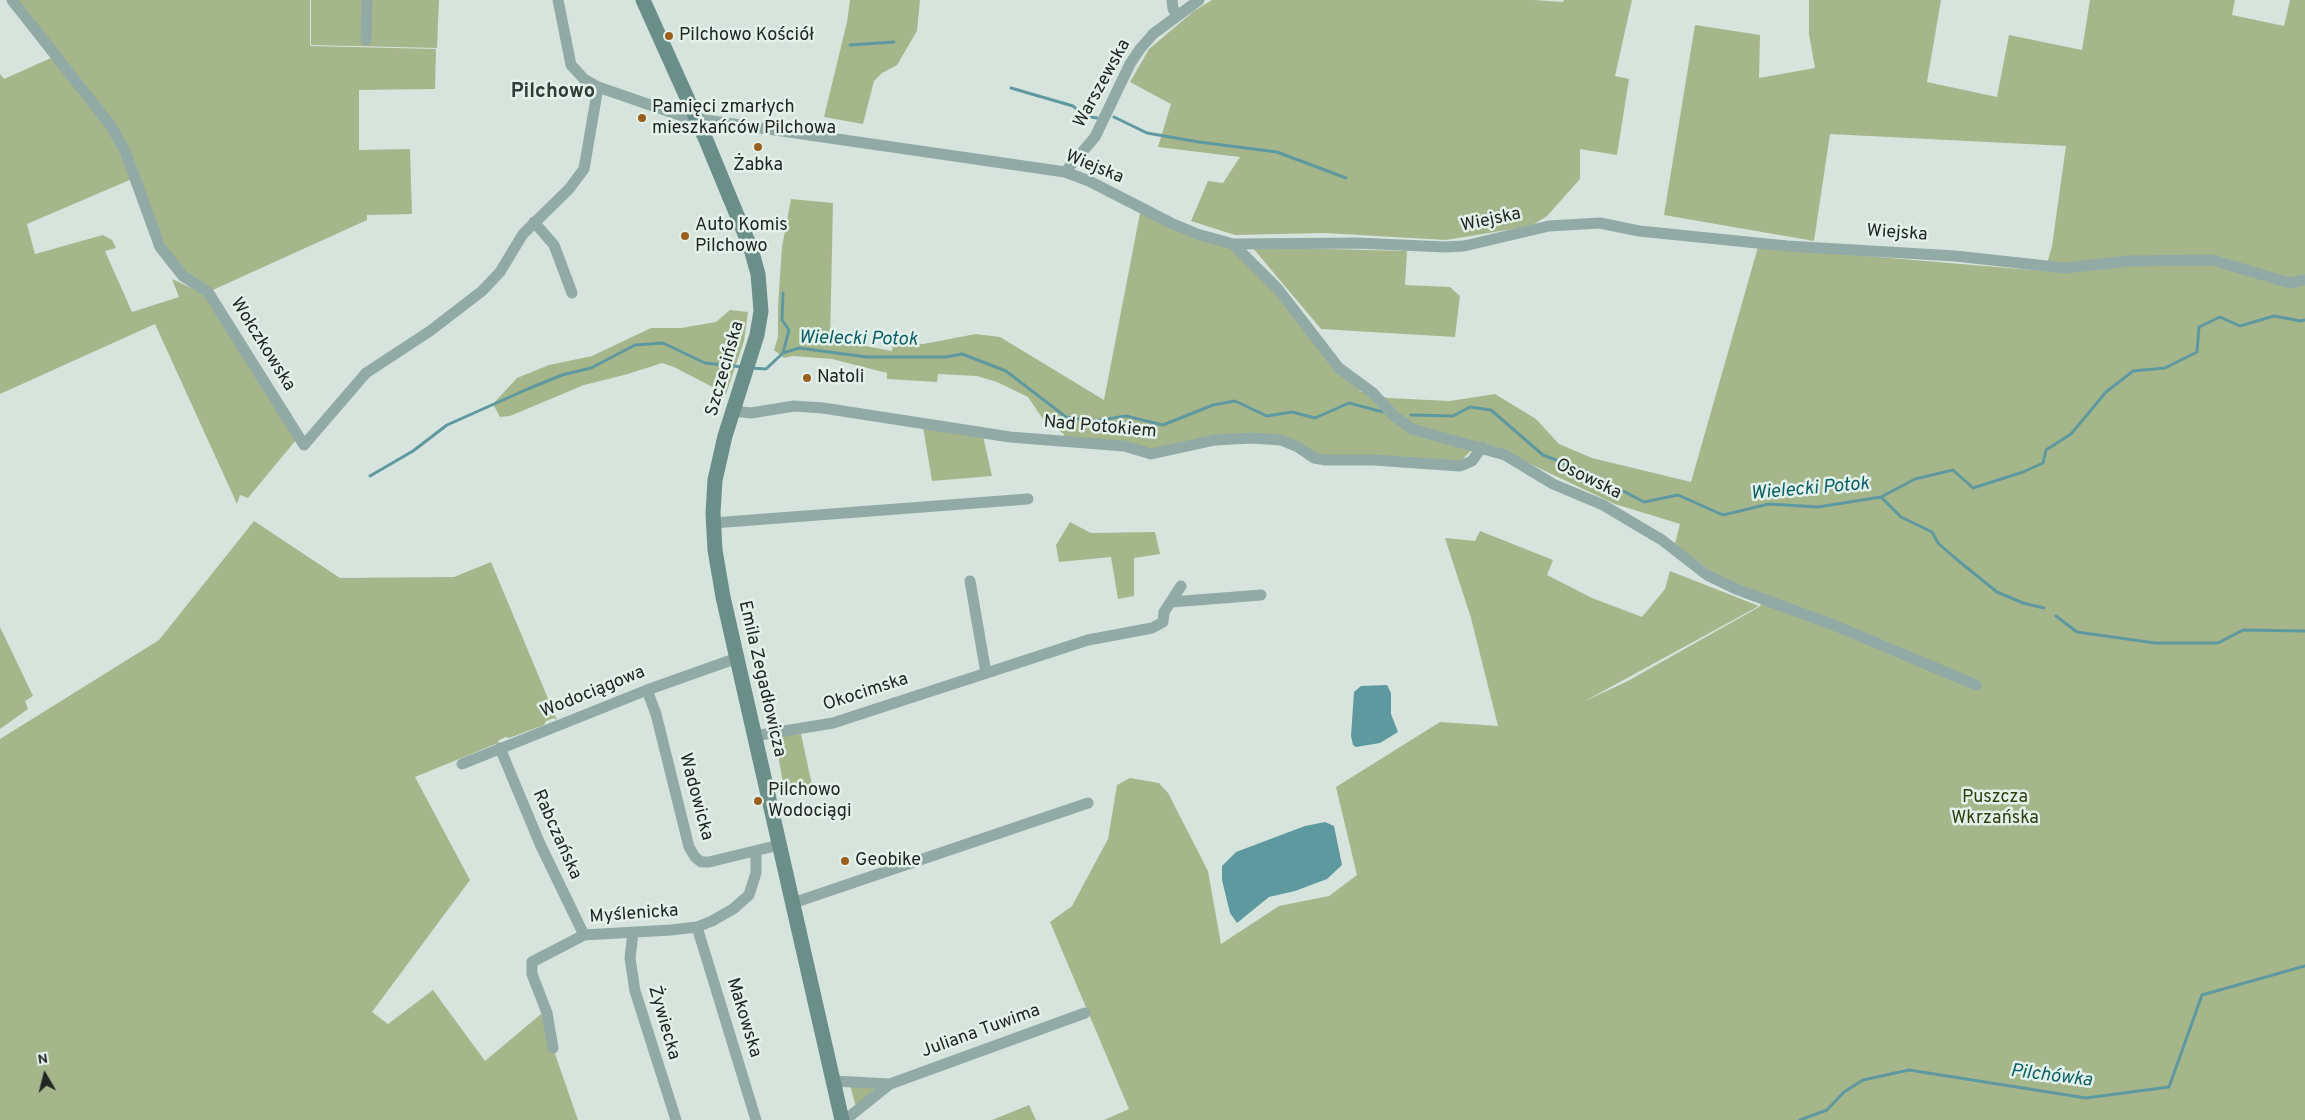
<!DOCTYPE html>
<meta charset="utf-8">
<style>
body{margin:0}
#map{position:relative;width:2305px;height:1120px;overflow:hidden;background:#d6e4dd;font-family:Overpass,sans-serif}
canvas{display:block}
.north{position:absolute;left:20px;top:1050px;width:50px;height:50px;-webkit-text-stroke:4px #e3f1ea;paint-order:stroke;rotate:352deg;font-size:14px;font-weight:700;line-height:20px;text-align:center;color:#212623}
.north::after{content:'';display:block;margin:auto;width:18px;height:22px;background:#212623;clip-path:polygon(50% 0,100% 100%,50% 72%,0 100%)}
</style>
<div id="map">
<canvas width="2305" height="1120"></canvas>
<div class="north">N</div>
</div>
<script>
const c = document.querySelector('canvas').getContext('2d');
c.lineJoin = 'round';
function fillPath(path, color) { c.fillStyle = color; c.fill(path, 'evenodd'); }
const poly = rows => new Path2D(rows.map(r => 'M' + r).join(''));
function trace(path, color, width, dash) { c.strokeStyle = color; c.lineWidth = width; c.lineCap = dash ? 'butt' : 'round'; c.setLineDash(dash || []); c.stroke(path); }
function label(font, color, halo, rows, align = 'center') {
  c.font = font + ' Overpass,sans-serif'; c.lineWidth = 5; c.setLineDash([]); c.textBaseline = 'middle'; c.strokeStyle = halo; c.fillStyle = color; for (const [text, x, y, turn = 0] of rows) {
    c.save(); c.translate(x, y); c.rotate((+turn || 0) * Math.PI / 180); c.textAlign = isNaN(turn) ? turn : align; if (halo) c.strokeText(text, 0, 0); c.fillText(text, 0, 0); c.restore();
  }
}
fillPath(poly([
 [18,0,310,0,310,46,436,49,435,89,359,90,359,150,410,149,412,214,367,215,367,220,204,294,296,440,248,498,240,495,237,504,155,324,0,394,0,74,4,79,53,57,112,136,132,179,27,224,35,254,103,235,112,240,116,248,105,251,132,312,179,297,172,279,202,293,175,262,161,237,130,150],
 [311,0,439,0,437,48,311,45],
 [850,0,920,0,917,31,897,65,882,73,874,81,863,124,824,117,847,22],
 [1212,0,1534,0,1563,2,1564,0,1632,0,1615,76,1629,79,1617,155,1580,149,1580,179,1547,216,1531,226,1446,240,1324,233,1235,235,1191,221,1208,181,1223,183,1240,157,1158,147,1171,104,1130,82,1149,49,1194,11],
 [1809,0,1941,0,1927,82,1997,97,2009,35,2082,50,2090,0,2235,0,2232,15,2284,26,2290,0,2305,0,2305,1120,1104,1120,1129,1109,1050,922,1072,906,1108,839,1117,785,1130,778,1159,783,1168,793,1208,871,1221,944,1279,906,1329,896,1357,875,1336,787,1440,722,1498,726,1471,618,1445,538,1475,541,1480,531,1553,560,1547,575,1592,598,1642,617,1665,589,1670,571,1759,606,1585,701,1626,682,1759,607,1767,597,1715,574,1675,544,1680,524,1615,504,1505,452,1478,443,1459,463,1322,456,1278,436,1159,450,1064,439,1064,434,1043,419,1028,397,997,382,977,376,938,374,937,382,887,379,887,373,832,359,793,356,784,358,774,350,778,337,778,307,782,247,791,199,833,203,830,343,860,345,892,351,893,342,923,344,976,334,1000,337,1104,400,1141,208,1233,244,1313,334,1363,386,1359,391,1388,398,1450,401,1495,394,1536,419,1559,444,1592,458,1691,482,1758,247,2045,271,2052,246,2066,146,1830,134,1814,241,1664,215,1695,25,1760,35,1759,78,1815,68,1809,34],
 [1252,247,1407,251,1405,285,1450,287,1460,296,1455,337,1321,329],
 [730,310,748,312,744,341,726,394,674,367,662,363,628,374,584,385,510,416,500,417,493,404,517,378,549,365,592,356,651,328,681,328,716,322],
 [923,427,983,436,992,476,932,481],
 [254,521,340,578,454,577,491,562,557,720,554,718,546,721,544,725,509,738,506,737,499,740,498,743,415,777,470,880,372,1012,388,1024,433,990,485,1061,541,1014,551,1030,553,1048,578,1120,0,1120,0,739,159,640],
 [1070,522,1091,533,1155,532,1160,554,1134,558,1134,596,1118,599,1111,557,1059,562,1056,545],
 [0,627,33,696,25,701,28,709,0,729],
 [801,734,812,785,785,795,775,737],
 [850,1085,877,1087,856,1107],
 [1029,1105,1036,1120,992,1120]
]), '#a6b68b');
fillPath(poly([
 [1387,685,1391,693,1391,714,1398,732,1380,743,1356,747,1353,745,1351,736,1354,692,1361,686],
 [1325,822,1334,826,1342,865,1327,879,1295,891,1269,897,1237,923,1230,913,1222,880,1222,866,1236,852,1305,826]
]), '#5f99a0');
trace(poly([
 [850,45,894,42],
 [1011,88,1073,106,1084,116,1097,118],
 [1114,117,1147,133,1199,142,1277,152,1346,178],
 [783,353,789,330,782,320,783,293],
 [751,368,766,369,783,353,799,348,867,357,946,357,962,354,1006,371,1066,417,1094,421,1126,416,1163,425,1213,405,1235,401,1267,416,1292,412,1315,418,1349,403,1383,412],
 [1411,415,1453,416,1470,407,1491,410,1543,455,1589,473,1644,502,1678,495,1723,515,1769,504,1818,507,1881,497,1915,479,1953,470,1973,488,2023,472,2043,463,2046,450,2071,434,2106,392,2133,371,2165,368,2197,352,2199,327,2220,317,2240,326,2274,316,2301,321,2305,320],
 [370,476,413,451,447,425,530,388,562,375,591,368,635,345,663,343,705,363,743,367],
 [1881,497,1901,517,1932,532,1938,543,1955,558,1997,592,2023,603,2044,608],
 [2056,616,2077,632,2155,643,2218,643,2243,630,2305,631],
 [1800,1120,1827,1110,1844,1092,1863,1080,1909,1070,2086,1098,2169,1087,2202,995,2305,966]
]), '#5f99a0', 3);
trace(poly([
 [12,0,111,126,125,151,160,247,183,276,208,292,304,445,366,373,430,331,482,291,500,272,523,234,569,189,584,169,598,87],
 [558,0,571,65,584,79,598,87,685,117,1065,172,1089,181,1171,223,1197,234,1233,244,1357,243,1445,247,1464,246,1549,226,1600,223,1639,231,1787,246,1955,256,2065,268,2129,261,2212,260,2290,283,2305,280],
 [1172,0,1173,9,1178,15],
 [366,40,367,0],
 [1065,172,1095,137,1130,64,1140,49,1153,34,1199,0],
 [534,222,554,245,572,293],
 [1233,244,1278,289,1339,368,1373,393,1394,416,1412,429,1505,455,1553,484,1603,505,1662,540,1707,575,1736,589,1836,626,1976,685],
 [734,411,751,413,794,406,823,408,1010,437,1124,446,1151,454,1215,440,1252,438,1281,440,1298,447,1314,458,1326,460,1374,460,1460,466,1472,461,1482,447],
 [713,523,1028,499],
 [970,581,986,673],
 [1171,602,1261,595],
 [647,690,656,714,689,847,695,857,701,862,709,862,779,845],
 [754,736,833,723,1088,640,1152,628,1163,622,1164,612,1181,586],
 [500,748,540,844,584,935],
 [462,764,647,690,737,658],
 [793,903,1088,803],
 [697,927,756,1120],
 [633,933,630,958,635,991,676,1120],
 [553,1048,547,1013,532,974,532,962,584,935,671,930,697,927,712,921,733,909,749,895,756,873,756,851],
 [833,1081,890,1084,1085,1013],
 [845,1120,890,1084]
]), '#91aaa6', 11);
trace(poly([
 [643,0,706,140,751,249,758,274,761,311,757,335,725,436,715,480,713,513,715,550,723,597,842,1120]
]), '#6a8f89', 15);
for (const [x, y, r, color] of [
 [669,36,5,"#995f1d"],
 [642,118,5,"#995f1d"],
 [758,147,5,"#995f1d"],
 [685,236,5,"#995f1d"],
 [807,378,5,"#995f1d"],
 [758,801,5,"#995f1d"],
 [845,861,5,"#995f1d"]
]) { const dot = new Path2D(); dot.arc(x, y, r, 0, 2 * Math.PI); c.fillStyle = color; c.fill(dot); trace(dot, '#e3f1ea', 2); }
label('18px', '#212623', '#e3f1ea', [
 ["Pilchowo Kościół",679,36],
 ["Pamięci zmarłych",652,108],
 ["mieszkańców Pilchowa",652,129],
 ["Żabka",758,166,"center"],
 ["Auto Komis",695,226],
 ["Pilchowo",695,247],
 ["Natoli",817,378],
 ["Pilchowo",768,791],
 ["Wodociągi",768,812],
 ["Geobike",855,861]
], 'left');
label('18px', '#212623', '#e3f1ea', [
 ["Warszewska",1103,84,-61],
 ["Wiejska",1094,168,22],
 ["Wiejska",1491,221,-12],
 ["Wiejska",1897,234,4],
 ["Wołczkowska",262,345,58],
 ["Szczecińska",726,369,-74],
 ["Nad Potokiem",1100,428,5],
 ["Osowska",1588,480,26],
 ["Emila Zegadłowicza",761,679,77],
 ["Wodociągowa",593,693,-22],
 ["Okocimska",866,693,-18],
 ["Wadowicka",695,797,75],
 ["Rabczańska",556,835,66],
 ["Myślenicka",634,915,-4],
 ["Makowska",743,1018,73],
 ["Żywiecka",663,1023,74],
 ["Juliana Tuwima",981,1032,-20]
]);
label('18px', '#303e0e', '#e3f1ea', [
 ["Puszcza",1995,798],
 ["Wkrzańska",1995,819]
]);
label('italic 19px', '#0a5f67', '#e3f1ea', [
 ["Wielecki Potok",858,340,1],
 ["Wielecki Potok",1810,490,-5],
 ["Pilchówka",2051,1077,7]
]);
label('bold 20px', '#313c37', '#e3f1ea', [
 ["Pilchowo",553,93]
]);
</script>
